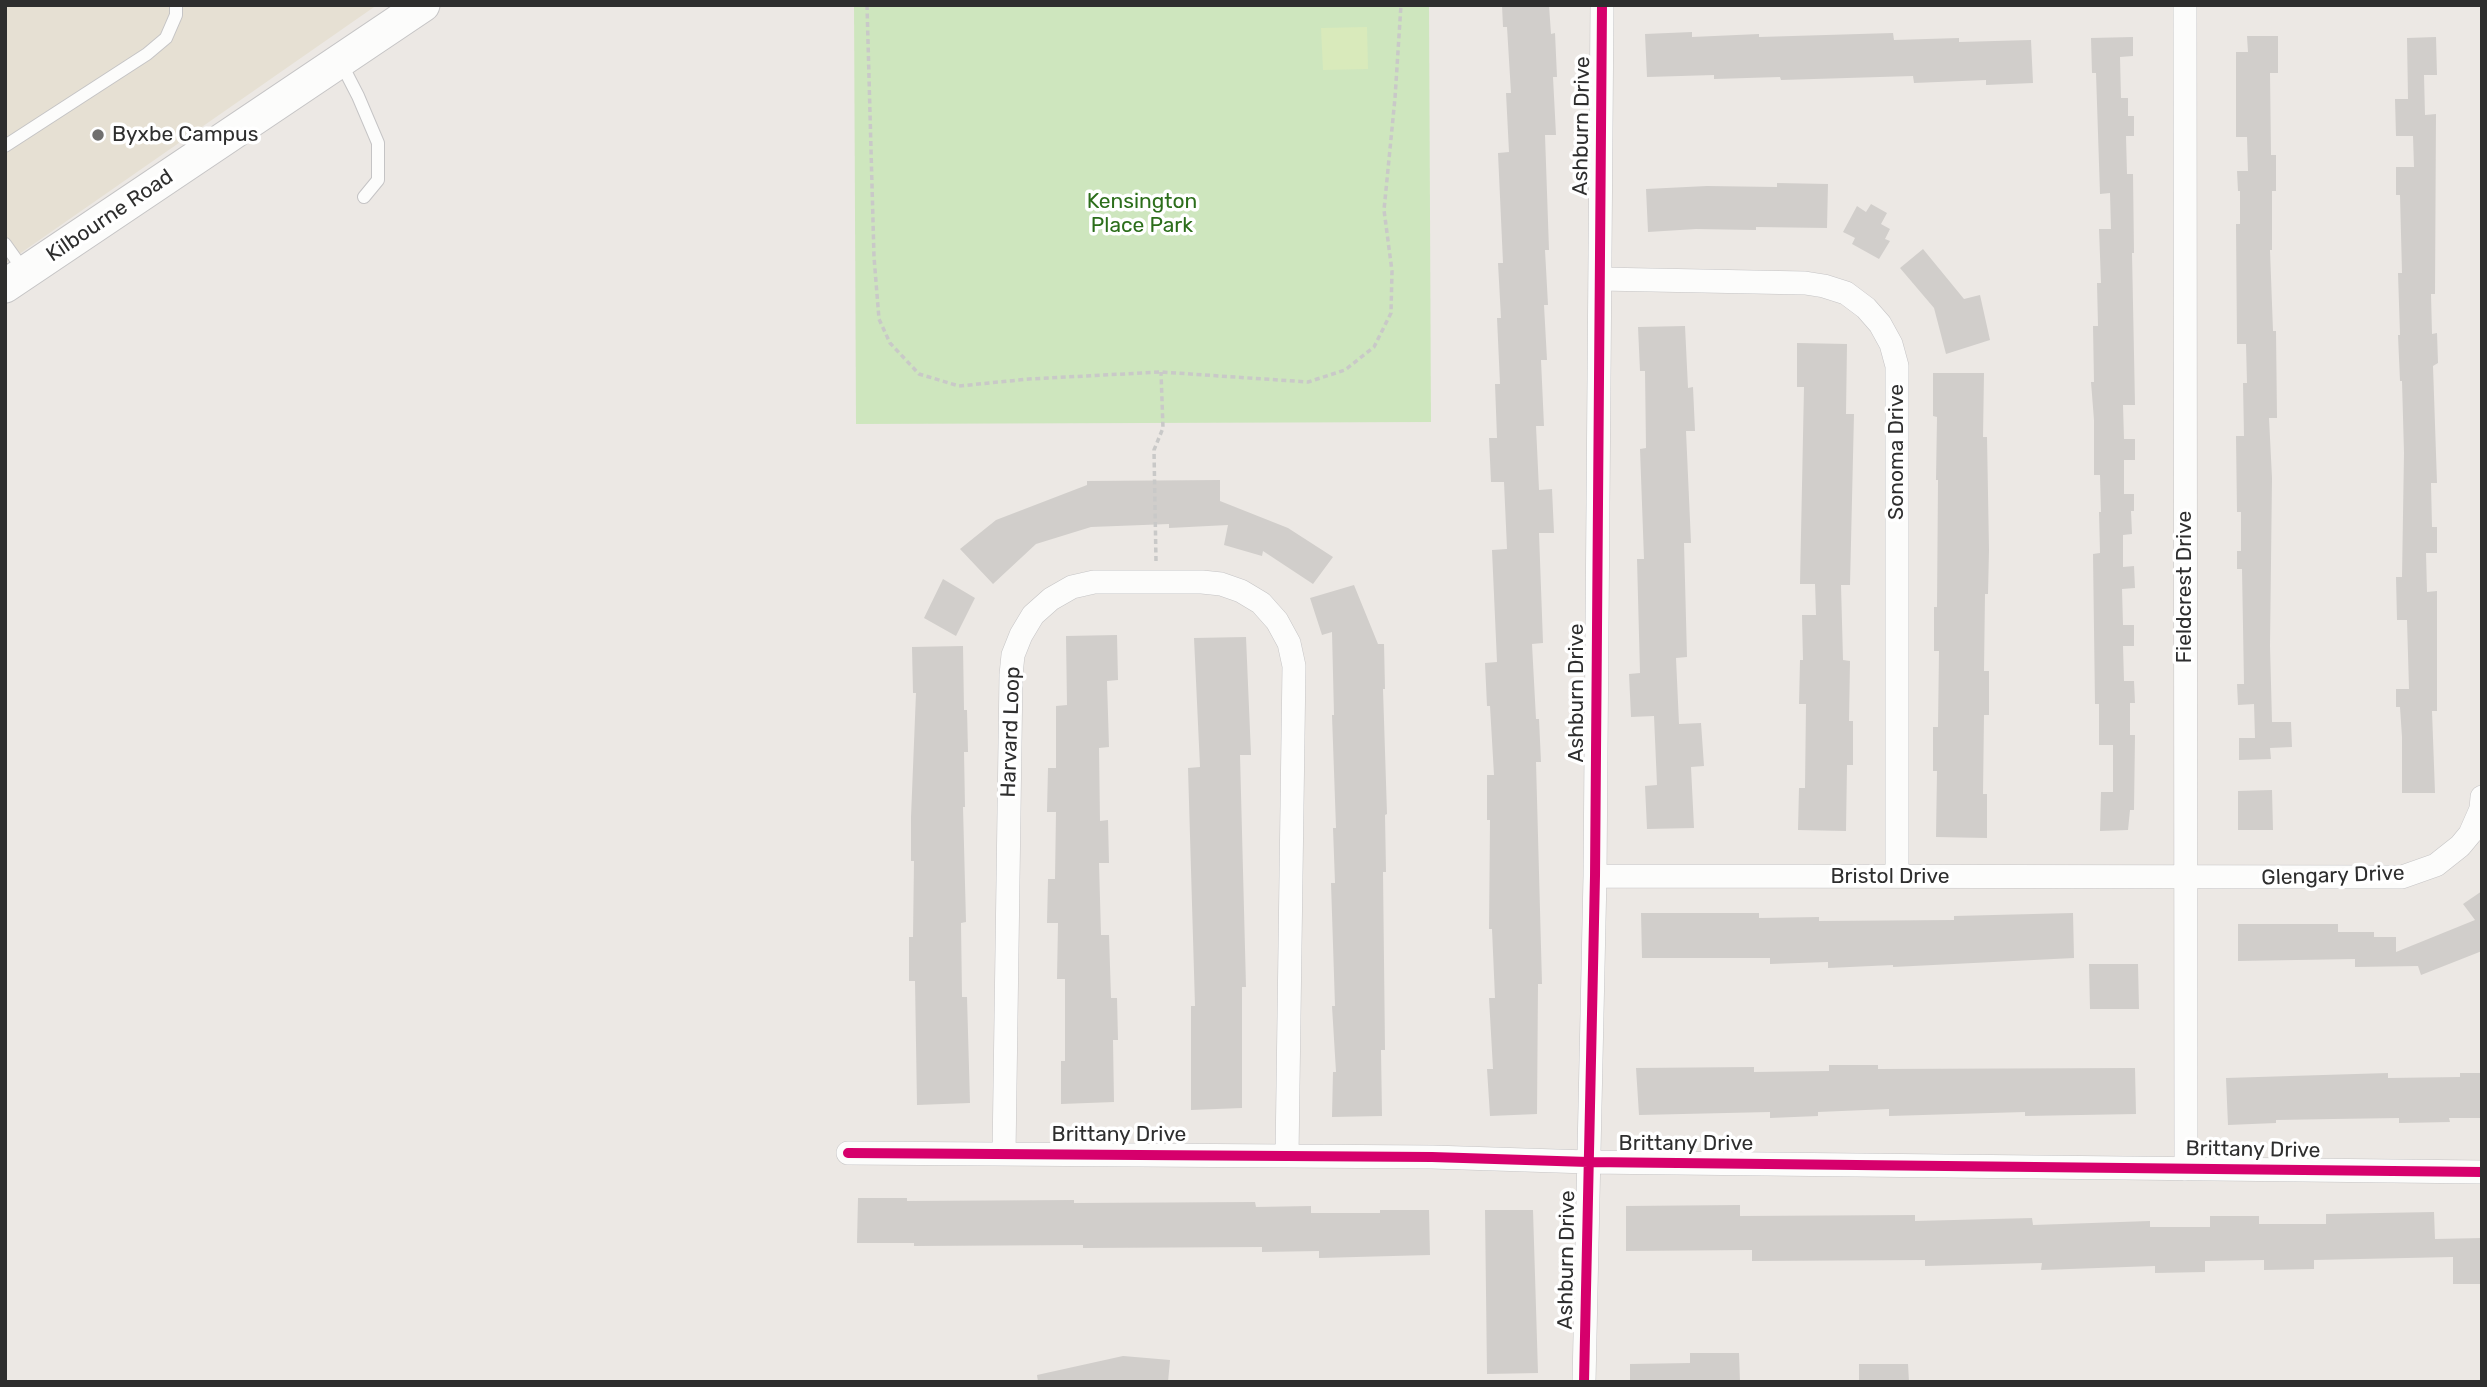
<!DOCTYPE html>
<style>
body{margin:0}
#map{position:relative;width:2487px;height:1387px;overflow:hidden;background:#ece8e4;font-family:Rubik,sans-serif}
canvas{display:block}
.frame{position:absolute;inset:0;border:7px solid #2e2e2e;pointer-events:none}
</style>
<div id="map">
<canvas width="2487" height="1387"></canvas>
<div class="frame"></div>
</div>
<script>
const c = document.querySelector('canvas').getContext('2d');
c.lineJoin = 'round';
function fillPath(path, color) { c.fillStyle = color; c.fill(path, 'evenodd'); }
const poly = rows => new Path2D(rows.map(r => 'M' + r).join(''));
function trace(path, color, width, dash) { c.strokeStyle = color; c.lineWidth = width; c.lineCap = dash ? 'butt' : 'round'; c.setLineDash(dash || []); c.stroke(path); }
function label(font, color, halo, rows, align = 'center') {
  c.font = font + ' Rubik,sans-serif'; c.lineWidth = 7; c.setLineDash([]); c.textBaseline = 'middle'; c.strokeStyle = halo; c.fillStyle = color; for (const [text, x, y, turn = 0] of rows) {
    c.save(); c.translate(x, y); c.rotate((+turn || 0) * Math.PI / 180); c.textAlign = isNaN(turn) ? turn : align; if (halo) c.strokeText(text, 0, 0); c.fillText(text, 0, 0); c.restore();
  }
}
fillPath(poly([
 [5,5,377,5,5,264]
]), '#e6e0d3');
fillPath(poly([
 [854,5,1429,5,1431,422,856,424]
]), '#cee6be');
fillPath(poly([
 [1367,27,1368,69,1323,70,1321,28]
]), '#d9eabb');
fillPath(poly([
 [1502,5,1549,5,1551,34,1555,33,1557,77,1553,77,1556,135,1545,135,1549,250,1545,250,1548,305,1544,305,1547,360,1541,360,1544,426,1536,426,1539,490,1552,489,1554,533,1539,533,1543,643,1532,644,1536,719,1539,719,1541,762,1536,762,1542,984,1538,984,1537,1114,1490,1116,1487,1069,1493,1069,1489,998,1495,998,1492,929,1489,929,1490,820,1487,820,1487,775,1494,775,1490,706,1487,706,1485,663,1497,662,1492,550,1507,549,1504,482,1491,482,1489,438,1497,438,1495,384,1500,384,1497,318,1501,318,1498,263,1503,263,1498,153,1509,152,1506,93,1511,93,1507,27,1503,27],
 [1692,32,1692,37,1759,34,1759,37,1893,33,1894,40,1959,38,1959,42,2031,40,2033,83,1986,85,1986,80,1914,83,1913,76,1781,80,1780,77,1714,79,1714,75,1647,77,1645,34],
 [2247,36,2278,36,2278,73,2270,73,2271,155,2276,155,2276,191,2272,191,2272,250,2270,250,2273,331,2276,331,2277,418,2269,418,2272,478,2270,646,2272,722,2291,722,2292,747,2270,748,2271,759,2239,760,2239,738,2255,738,2254,704,2238,705,2237,684,2244,684,2242,569,2237,569,2237,551,2241,551,2241,512,2237,512,2236,436,2244,436,2243,383,2247,383,2246,344,2237,344,2236,224,2240,224,2240,191,2238,191,2237,171,2248,171,2247,137,2236,137,2236,52,2248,52],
 [2133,37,2133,56,2120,57,2121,98,2128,98,2128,116,2134,116,2134,136,2126,136,2127,174,2133,174,2134,253,2132,253,2135,405,2123,405,2124,439,2135,439,2135,460,2124,460,2124,494,2134,494,2134,511,2131,511,2132,534,2123,535,2123,567,2134,566,2135,588,2122,589,2123,625,2134,625,2134,646,2123,646,2124,681,2134,681,2135,703,2130,703,2130,735,2135,735,2134,810,2130,810,2128,830,2100,831,2101,792,2113,792,2113,745,2099,745,2099,704,2095,704,2093,554,2100,553,2099,512,2101,512,2100,475,2094,475,2094,420,2091,382,2094,382,2093,326,2098,326,2097,283,2101,283,2099,229,2111,229,2110,193,2100,194,2096,73,2092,73,2091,38],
 [2436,37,2437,75,2424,75,2425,115,2436,114,2435,294,2431,294,2432,334,2437,333,2438,363,2433,366,2437,483,2431,483,2432,527,2437,527,2437,553,2426,553,2427,592,2437,591,2437,711,2432,711,2435,793,2402,793,2402,737,2400,707,2396,707,2396,689,2409,689,2407,620,2397,620,2396,577,2402,577,2404,453,2402,381,2400,381,2398,335,2400,335,2398,273,2402,273,2400,195,2396,195,2396,167,2414,167,2413,136,2396,136,2395,99,2408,99,2407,38],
 [1777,183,1828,184,1827,228,1756,227,1756,230,1696,229,1648,232,1646,189,1707,186,1777,187],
 [1871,204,1887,213,1881,224,1890,229,1885,239,1890,241,1879,259,1852,244,1855,238,1843,232,1857,206,1866,212],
 [1923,249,1964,299,1980,295,1990,340,1946,354,1934,308,1900,268],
 [1685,326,1688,388,1693,387,1695,431,1686,431,1691,543,1684,543,1687,657,1676,658,1679,724,1701,723,1704,766,1691,767,1694,828,1647,829,1645,786,1657,785,1654,716,1631,717,1629,674,1640,673,1637,559,1644,559,1640,449,1646,448,1645,371,1640,371,1638,327],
 [1797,343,1847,344,1846,414,1854,414,1850,585,1841,585,1843,660,1850,661,1849,721,1853,721,1853,765,1847,765,1846,831,1798,830,1799,788,1805,788,1806,704,1799,704,1800,660,1803,660,1802,615,1816,615,1815,584,1800,584,1804,387,1797,387],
 [1933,373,1984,373,1983,437,1987,437,1989,550,1988,594,1985,594,1984,671,1989,671,1989,715,1984,715,1983,794,1987,794,1987,838,1936,837,1937,771,1933,771,1933,727,1938,727,1939,651,1934,651,1934,607,1937,607,1938,480,1936,480,1937,417,1933,416],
 [1220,480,1220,501,1288,528,1333,557,1313,584,1263,551,1262,556,1224,545,1228,525,1169,528,1169,524,1091,527,1036,544,993,584,960,549,996,520,1087,485,1087,481],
 [943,579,975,598,956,636,924,618],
 [1354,585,1378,644,1384,644,1385,689,1383,689,1387,814,1385,815,1386,872,1383,872,1385,1050,1381,1050,1382,1116,1332,1117,1333,1072,1336,1072,1332,1006,1335,1006,1331,883,1335,883,1333,828,1336,828,1332,715,1334,715,1332,632,1322,635,1310,598],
 [1117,635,1118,680,1107,681,1109,747,1099,748,1100,821,1108,820,1109,863,1099,863,1101,935,1109,935,1111,998,1117,998,1118,1040,1113,1040,1114,1102,1061,1104,1061,1061,1065,1061,1065,979,1057,979,1058,923,1047,923,1048,879,1055,879,1056,812,1047,812,1048,768,1056,768,1056,706,1067,705,1066,636],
 [1246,637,1251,755,1240,755,1246,987,1242,987,1242,1108,1191,1110,1191,1006,1195,1006,1188,768,1200,767,1194,638],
 [963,646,964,710,967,710,968,752,964,752,965,807,963,807,966,922,961,923,962,997,967,997,970,1103,917,1105,915,981,909,981,909,937,913,937,914,861,911,861,911,817,916,693,913,693,912,647],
 [2272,790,2273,830,2238,830,2238,791],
 [2482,891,2482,951,2421,975,2418,966,2355,967,2355,959,2238,961,2238,924,2338,924,2338,932,2374,932,2374,937,2396,937,2396,952,2475,920,2463,904],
 [1641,913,1759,913,1759,918,1819,917,1819,921,1954,920,1954,916,2073,913,2074,958,1893,967,1893,965,1828,968,1828,962,1770,964,1770,958,1642,958],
 [2089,964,2138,964,2139,1009,2090,1009],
 [1829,1065,1878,1065,1878,1069,2135,1068,2136,1114,2025,1116,2025,1112,1889,1116,1889,1109,1818,1112,1818,1116,1770,1118,1770,1112,1639,1115,1636,1068,1754,1067,1754,1072,1829,1071],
 [2388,1073,2388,1078,2460,1077,2460,1073,2482,1073,2482,1118,2449,1118,2450,1122,2399,1123,2399,1118,2333,1119,2276,1120,2276,1123,2228,1125,2226,1078],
 [858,1198,907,1198,907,1201,1074,1200,1074,1203,1255,1202,1256,1207,1311,1206,1311,1213,1380,1213,1380,1210,1429,1210,1430,1255,1319,1258,1319,1251,1262,1252,1262,1247,1083,1248,1083,1245,914,1246,914,1243,857,1243],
 [1740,1205,1740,1216,1915,1215,1915,1221,2032,1218,2033,1225,2150,1221,2150,1227,2210,1227,2210,1216,2259,1216,2259,1224,2326,1224,2326,1214,2434,1212,2435,1239,2482,1238,2482,1284,2453,1284,2453,1257,2314,1260,2314,1269,2264,1270,2264,1260,2205,1261,2205,1272,2155,1273,2155,1266,2041,1270,2042,1263,1925,1266,1925,1260,1752,1261,1752,1250,1626,1251,1626,1206],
 [1485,1210,1533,1210,1538,1373,1487,1374],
 [1690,1353,1739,1353,1740,1382,1630,1382,1630,1364,1690,1363],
 [1123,1356,1170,1360,1168,1382,1038,1382,1037,1375],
 [1859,1364,1908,1364,1909,1382,1859,1382]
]), '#d1cecb');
const service = poly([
 [341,63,358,96,378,143,378,180,364,197],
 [5,146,147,54,166,38,176,15,176,5],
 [5,244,25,272]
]);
const minor = poly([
 [2185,5,2186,1169],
 [1600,279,1805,283,1824,286,1846,293,1866,308,1880,324,1891,344,1897,366,1897,876],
 [1595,876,2402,877,2436,865,2460,846,2470,834,2481,809,2482,797],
 [848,1153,1432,1157,1588,1162,2482,1172],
 [1004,1154,1011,675,1013,655,1021,635,1033,615,1051,599,1072,587,1094,582,1202,582,1221,584,1241,591,1261,603,1277,621,1289,643,1294,666,1287,1156],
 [1584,1382,1595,876,1602,5]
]);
const secondary = poly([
 [5,286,423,5]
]);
trace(service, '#c5c4c5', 14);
trace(minor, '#c5c4c5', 24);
trace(secondary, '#c5c4c5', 35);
trace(poly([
 [867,5,874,257,879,319,890,343,919,374,959,386,1029,379,1161,372,1308,382,1345,370,1374,347,1391,313,1392,271,1384,210,1395,98,1401,5],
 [1156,561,1154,450,1163,428,1161,372]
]), '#c9c9c8', 3.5, [5, 3.5]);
trace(service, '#fcfcfb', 12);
trace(minor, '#fcfcfb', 23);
trace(secondary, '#fcfcfb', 33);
trace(poly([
 [848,1153,1432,1157,1588,1162,2482,1172],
 [1584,1382,1595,876,1602,5]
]), '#d6006c', 10);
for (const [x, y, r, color] of [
 [98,135,7,"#706f6e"]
]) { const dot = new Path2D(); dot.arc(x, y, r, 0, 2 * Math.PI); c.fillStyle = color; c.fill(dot); trace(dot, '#fff', 2.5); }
label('21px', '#2e2e2e', '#fff', [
 ["Ashburn Drive",1582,126,-89],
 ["Kilbourne Road",110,216,-34],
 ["Sonoma Drive",1897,452,-90],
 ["Fieldcrest Drive",2185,587,-90],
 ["Ashburn Drive",1577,693,-90],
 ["Harvard Loop",1011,732,-88],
 ["Glengary Drive",2333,876,-2],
 ["Bristol Drive",1890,877],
 ["Brittany Drive",1119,1135],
 ["Brittany Drive",1686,1144],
 ["Brittany Drive",2253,1150,1],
 ["Ashburn Drive",1567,1260,-89]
]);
label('21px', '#2e2e2e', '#fff', [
 ["Byxbe Campus",112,135]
], 'left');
label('21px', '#2c6e1b', '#fff', [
 ["Kensington",1142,202],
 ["Place Park",1142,226]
]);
</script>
